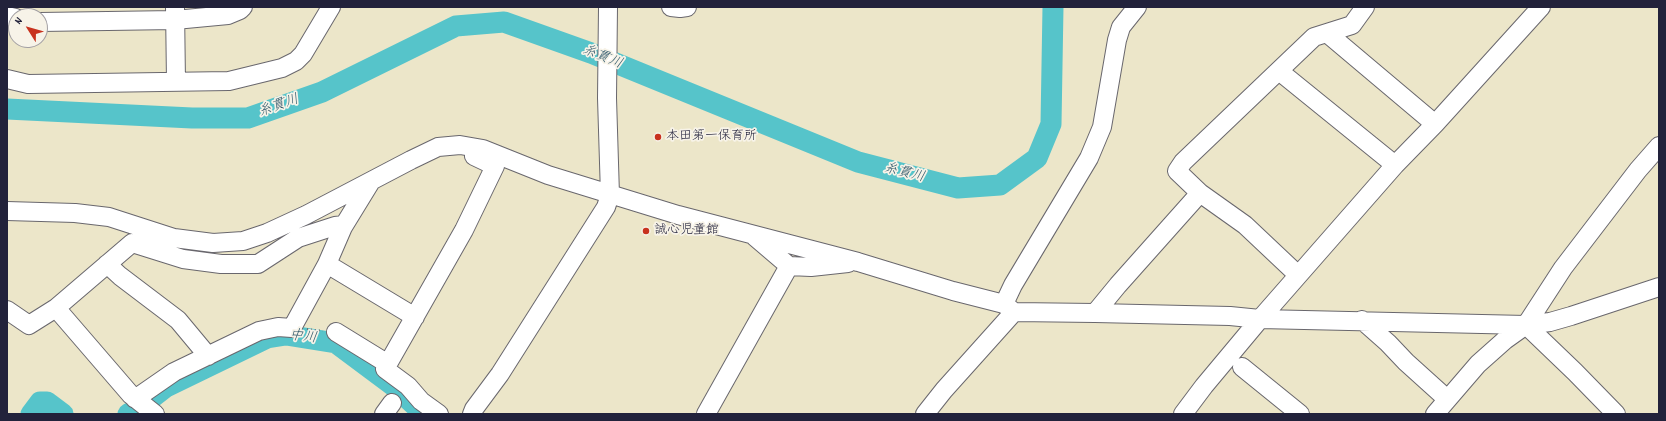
<!DOCTYPE html>
<meta charset="utf-8">
<style>
body{margin:0}
#map{position:relative;width:1666px;height:421px;overflow:hidden;background:#ece6c9;font-family:Dekko,sans-serif}
canvas{display:block}
.frame{position:absolute;inset:0;border:8px solid #22223b;pointer-events:none}
.north{position:absolute;left:8px;top:8px;width:40px;height:40px;box-sizing:border-box;background:#f7f3e8;border:1px solid #a29fa3;border-radius:50%;rotate:307deg;font-size:11px;font-weight:700;line-height:16px;text-align:center;color:#22223b}
.north::after{content:'';display:block;margin:auto;width:14px;height:18px;background:#c8321e;clip-path:polygon(50% 0,100% 100%,50% 72%,0 100%)}
</style>
<div id="map">
<canvas width="1666" height="421"></canvas>
<div class="frame"></div>
<div class="north">N</div>
</div>
<script>
const c = document.querySelector('canvas').getContext('2d');
c.lineJoin = 'round';
const poly = rows => new Path2D(rows.map(r => 'M' + r).join(''));
function trace(path, color, width, dash) { c.strokeStyle = color; c.lineWidth = width; c.lineCap = dash ? 'butt' : 'round'; c.setLineDash(dash || []); c.stroke(path); }
function label(font, color, halo, rows, align = 'center') {
  c.font = font + ' Dekko,"Klee One",sans-serif'; c.lineWidth = 3.5; c.setLineDash([]); c.textBaseline = 'middle'; c.strokeStyle = halo; c.fillStyle = color; for (const [text, x, y, turn = 0] of rows) {
    c.save(); c.translate(x, y); c.rotate((+turn || 0) * Math.PI / 180); c.textAlign = isNaN(turn) ? turn : align; if (halo) c.strokeText(text, 0, 0); c.fillText(text, 0, 0); c.restore();
  }
}
trace(poly([
 [7,109,192,118,248,118,322,92,456,26,504,22,591,53,858,162,958,188,1000,185,1037,158,1051,124,1053,7],
 [31,414,40,402,47,402,63,414],
 [128,414,139,408,166,387,267,338,286,335,336,343,395,387,423,413]
]), '#56c4ca', 21);
const minor = poly([
 [175,7,176,82],
 [671,7,680,8,687,7],
 [7,16,16,18],
 [40,22,175,20,228,15,240,10,243,7],
 [1327,33,1435,124],
 [1279,71,1395,165],
 [7,79,28,84,229,81,282,68,296,61,303,54,331,7],
 [1200,193,1245,225,1298,275],
 [7,211,75,213,109,217,174,238,213,243,243,241,267,233,306,215,411,160,438,147,460,145,483,149,548,175,678,215,858,262,953,291,1004,304,1014,312,1095,313,1230,316,1260,319,1526,325,1550,322,1571,316,1659,287],
 [107,264,120,276,178,320,208,356],
 [327,264,415,317],
 [789,266,811,267,848,263],
 [1004,304,1013,285,1089,158,1102,127,1117,40,1121,27,1137,7],
 [56,308,132,243,183,259,221,264,258,264,298,238,335,226,344,225],
 [7,310,29,325,56,308,131,395,155,414],
 [1095,313,1118,285,1200,193,1177,171,1183,162,1314,37,1352,25,1365,7],
 [1362,320,1388,343,1406,362,1447,399],
 [1526,325,1575,372,1616,414],
 [336,332,388,364],
 [1242,367,1300,414],
 [135,399,174,372,259,331,278,327,292,328,327,264,343,227,370,183],
 [384,414,392,403],
 [439,414,421,401,408,386,385,369,464,230,495,166,474,156],
 [472,414,474,409,500,374,606,207,610,195,607,98,608,7],
 [706,414,789,266,755,237],
 [925,414,944,390,1014,312],
 [1183,414,1204,386,1260,319,1395,165,1435,124,1541,7],
 [1435,414,1478,364,1505,340,1526,325,1563,268,1638,170,1659,146]
]);
trace(minor, '#69676d', 20);
trace(poly([
 [307,329,323,331]
]), '#69676d', 2, [1, 3]);
trace(minor, '#fff', 18);
for (const [x, y, r, color] of [
 [658,137,4,"#c8321e"],
 [646,231,4,"#c8321e"]
]) { const dot = new Path2D(); dot.arc(x, y, r, 0, 2 * Math.PI); c.fillStyle = color; c.fill(dot); trace(dot, '#f7f3e8', 1.5); }
label('13px', '#22223b', '#f7f3e8', [
 ["本田第一保育所",666,137],
 ["誠心児童館",654,231]
], 'left');
label('italic 14px', '#345b6d', '#f7f3e8', [
 ["糸貫川",602,58,22],
 ["糸貫川",279,107,-19],
 ["糸貫川",904,174,14],
 ["中川",303,338,7]
]);
</script>
